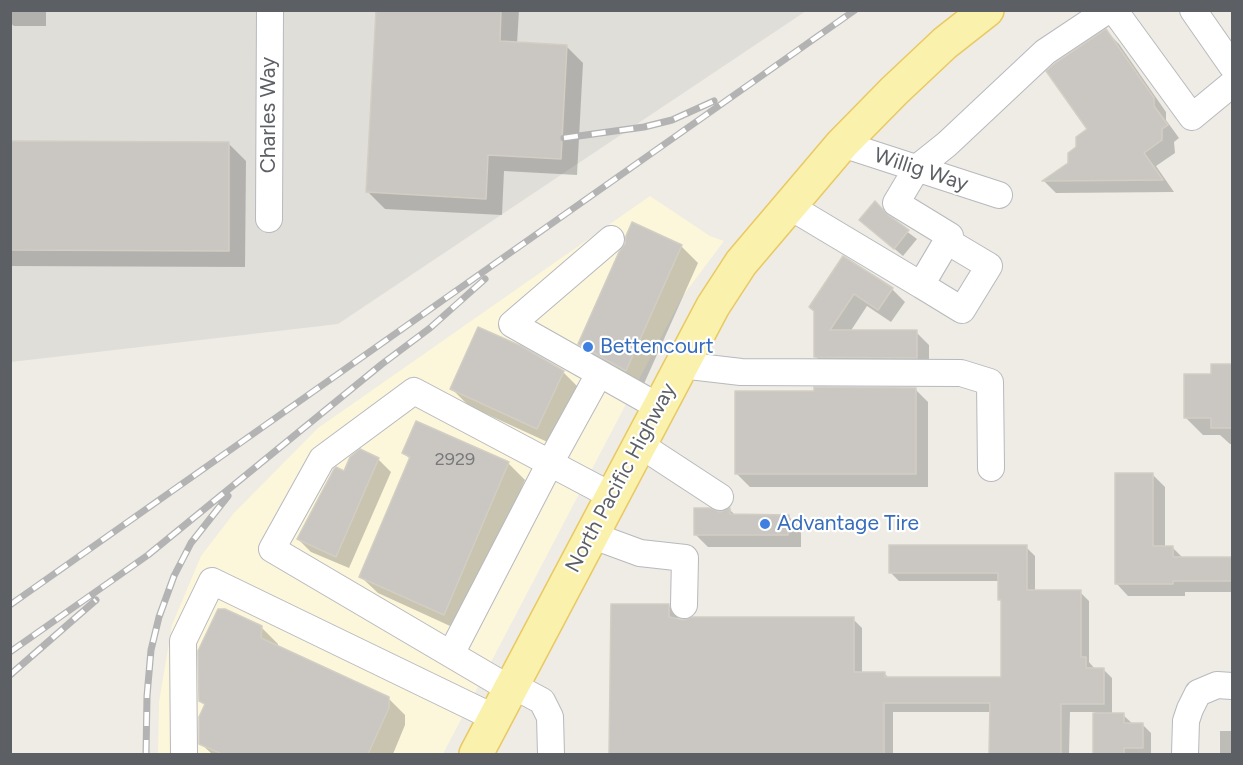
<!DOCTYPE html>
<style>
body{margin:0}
#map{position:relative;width:1243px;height:765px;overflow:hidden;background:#eeece4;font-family:Figtree,sans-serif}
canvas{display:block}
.frame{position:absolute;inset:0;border:12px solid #5c5f64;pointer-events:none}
</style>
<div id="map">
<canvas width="1243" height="765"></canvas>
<div class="frame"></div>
</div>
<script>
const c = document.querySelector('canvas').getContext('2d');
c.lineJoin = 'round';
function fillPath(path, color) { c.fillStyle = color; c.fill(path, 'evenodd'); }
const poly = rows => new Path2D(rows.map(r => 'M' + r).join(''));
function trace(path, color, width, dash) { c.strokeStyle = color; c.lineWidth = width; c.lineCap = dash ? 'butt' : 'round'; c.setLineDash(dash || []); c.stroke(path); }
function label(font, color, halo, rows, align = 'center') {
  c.font = font + ' Figtree,sans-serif'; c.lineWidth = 4.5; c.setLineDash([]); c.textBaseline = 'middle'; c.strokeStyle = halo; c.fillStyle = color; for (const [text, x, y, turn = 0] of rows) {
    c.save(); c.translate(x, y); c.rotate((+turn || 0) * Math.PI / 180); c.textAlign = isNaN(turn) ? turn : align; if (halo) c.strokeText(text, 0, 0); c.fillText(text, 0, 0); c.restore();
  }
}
fillPath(poly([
 [650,196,710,236,724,241,682,297,443,754,158,754,159,702,172,625,201,556,234,513,318,428]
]), '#fcf6db');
fillPath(poly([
 [10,11,806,11,338,324,11,362]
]), '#e0ded9');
fillPath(poly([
 [10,10,46,10,46,26,14,26,10,23],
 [377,10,519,10,517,44,566,46,583,63,577,175,504,171,502,215,385,209,368,192],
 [1106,31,1119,44,1166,112,1166,120,1179,138,1174,142,1175,153,1156,166,1174,192,1056,193,1044,181,1070,164,1089,130],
 [10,143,229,144,246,161,245,267,10,266],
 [890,219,917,239,903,256,870,228],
 [681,246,698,263,643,386,596,360,580,344],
 [843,258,892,289,905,302,891,322,867,306,850,332,916,332,929,345,929,370,829,370,816,357],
 [1232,365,1232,444,1230,444,1220,435,1203,435,1186,418,1212,375],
 [563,372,580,389,554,445,469,406,452,389],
 [915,389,928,402,928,487,750,487,737,474,816,393],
 [404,453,508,463,525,480,461,631,378,593,361,577,411,460],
 [378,459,391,472,349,568,311,552,298,539,345,472],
 [1153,475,1165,487,1165,548,1173,548,1184,559,1232,559,1232,592,1185,592,1185,596,1128,596,1116,583],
 [730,510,736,516,788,516,801,529,801,547,708,547,695,534],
 [1026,547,1035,556,1035,592,1080,592,1089,601,1089,662,1095,669,1103,669,1112,678,1112,715,1123,715,1133,724,1142,724,1151,733,1151,754,1095,754,1095,712,1070,712,1069,754,991,754,991,712,893,712,893,754,611,754,612,605,668,605,677,614,678,620,853,619,862,628,862,673,884,673,889,678,1003,678,1003,602,1000,599,1000,581,899,581,890,572],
 [261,627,278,644,278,647,388,698,405,715,405,725,393,754,212,754,200,743,206,706,200,701],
 [1220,731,1232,731,1232,754,1220,754]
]), '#0003');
const building = poly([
 [376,10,501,10,500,41,567,45,561,159,488,155,486,199,366,192,376,10],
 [1106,29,1154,98,1154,106,1168,125,1162,129,1162,140,1144,153,1163,180,1042,181,1068,163,1068,153,1076,147,1076,137,1087,129,1046,71,1054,64,1106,29],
 [10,141,229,142,229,251,10,250,10,141],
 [875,201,888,215,909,230,894,249,859,220,875,201],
 [632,222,682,245,626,371,578,344,619,252,625,244,626,236,632,222],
 [843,256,893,288,878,310,854,294,830,330,917,330,917,358,814,357,814,311,809,307,843,256],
 [478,327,521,346,564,371,537,429,450,389,478,327],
 [1211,364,1233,364,1233,428,1211,428,1211,418,1184,418,1184,374,1211,374,1211,364],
 [814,387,916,388,916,474,735,474,735,391,814,391,814,387],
 [416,421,509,462,444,615,359,577,410,457,402,453,416,421],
 [360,449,379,458,336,557,297,539,334,469,336,467,344,471,350,457,360,449],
 [1115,473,1153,473,1153,546,1173,546,1173,557,1233,557,1233,581,1173,581,1173,584,1115,584,1115,473],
 [694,508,710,508,720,512,730,508,730,514,789,515,788,535,694,535,694,508],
 [889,545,1027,545,1027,590,1081,590,1081,657,1086,657,1086,668,1104,668,1104,704,1061,704,1061,754,989,754,990,703,884,703,884,754,609,754,611,604,669,604,669,617,683,620,692,617,854,617,854,672,885,672,885,677,1001,677,1001,600,998,600,998,573,889,573,889,545],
 [218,609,225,609,262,626,261,638,389,697,389,708,368,754,222,754,199,744,199,717,205,704,199,701,198,651,218,609],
 [1093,713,1124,713,1124,723,1143,723,1143,748,1124,748,1124,754,1093,754,1093,713]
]);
fillPath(building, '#cac6c2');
trace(building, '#d2cec3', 1.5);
const minor = poly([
 [1114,10,1192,117,1232,84],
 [1193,10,1232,66],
 [842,144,999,195],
 [789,206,921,285,950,236,896,203,917,168,947,144,1045,52,1108,10],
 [269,219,270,10],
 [611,239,512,324,659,407],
 [921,285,962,310,989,266,947,241],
 [681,365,741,372,961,373,990,382,991,468],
 [639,444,720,497],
 [591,535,640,553,685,558,684,605],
 [451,654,550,463,599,374],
 [512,685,542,701,550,717,551,754],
 [510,689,272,549,322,459,414,391,612,496],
 [184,754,183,641,212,581,495,718],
 [1185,754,1186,721,1190,709,1198,693,1217,685,1232,686]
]);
const major = poly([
 [476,754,713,306,741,263,842,144,894,91,945,43,987,10]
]);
trace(minor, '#b7b9be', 28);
trace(major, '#e9c962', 36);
trace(minor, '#fff', 26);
trace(major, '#faf1ad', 33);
const rail = poly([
 [564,138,644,127,672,120,714,101],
 [10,605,855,10],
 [10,652,148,555,382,364,430,328,485,279],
 [10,675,96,600],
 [146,754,147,696,151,650,159,617,174,576,191,543,228,496]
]);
trace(rail, '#b3b3b4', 7);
trace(rail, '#fff', 4.5, [14]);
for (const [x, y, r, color] of [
 [588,347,6,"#3f7fe0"],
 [765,524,6,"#3f7fe0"]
]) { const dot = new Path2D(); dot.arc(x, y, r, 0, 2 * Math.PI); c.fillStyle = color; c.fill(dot); trace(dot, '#fff', 2); }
label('18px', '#78797c', null, [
 ["2929",455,460]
]);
label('21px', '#5c5f64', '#fff', [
 ["Charles Way",269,115,-90],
 ["Willig Way",921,170,18],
 ["North Pacific Highway",621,478,-62]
]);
label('21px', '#366cbe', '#fff', [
 ["Bettencourt",600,347],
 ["Advantage Tire",777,524]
], 'left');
</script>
